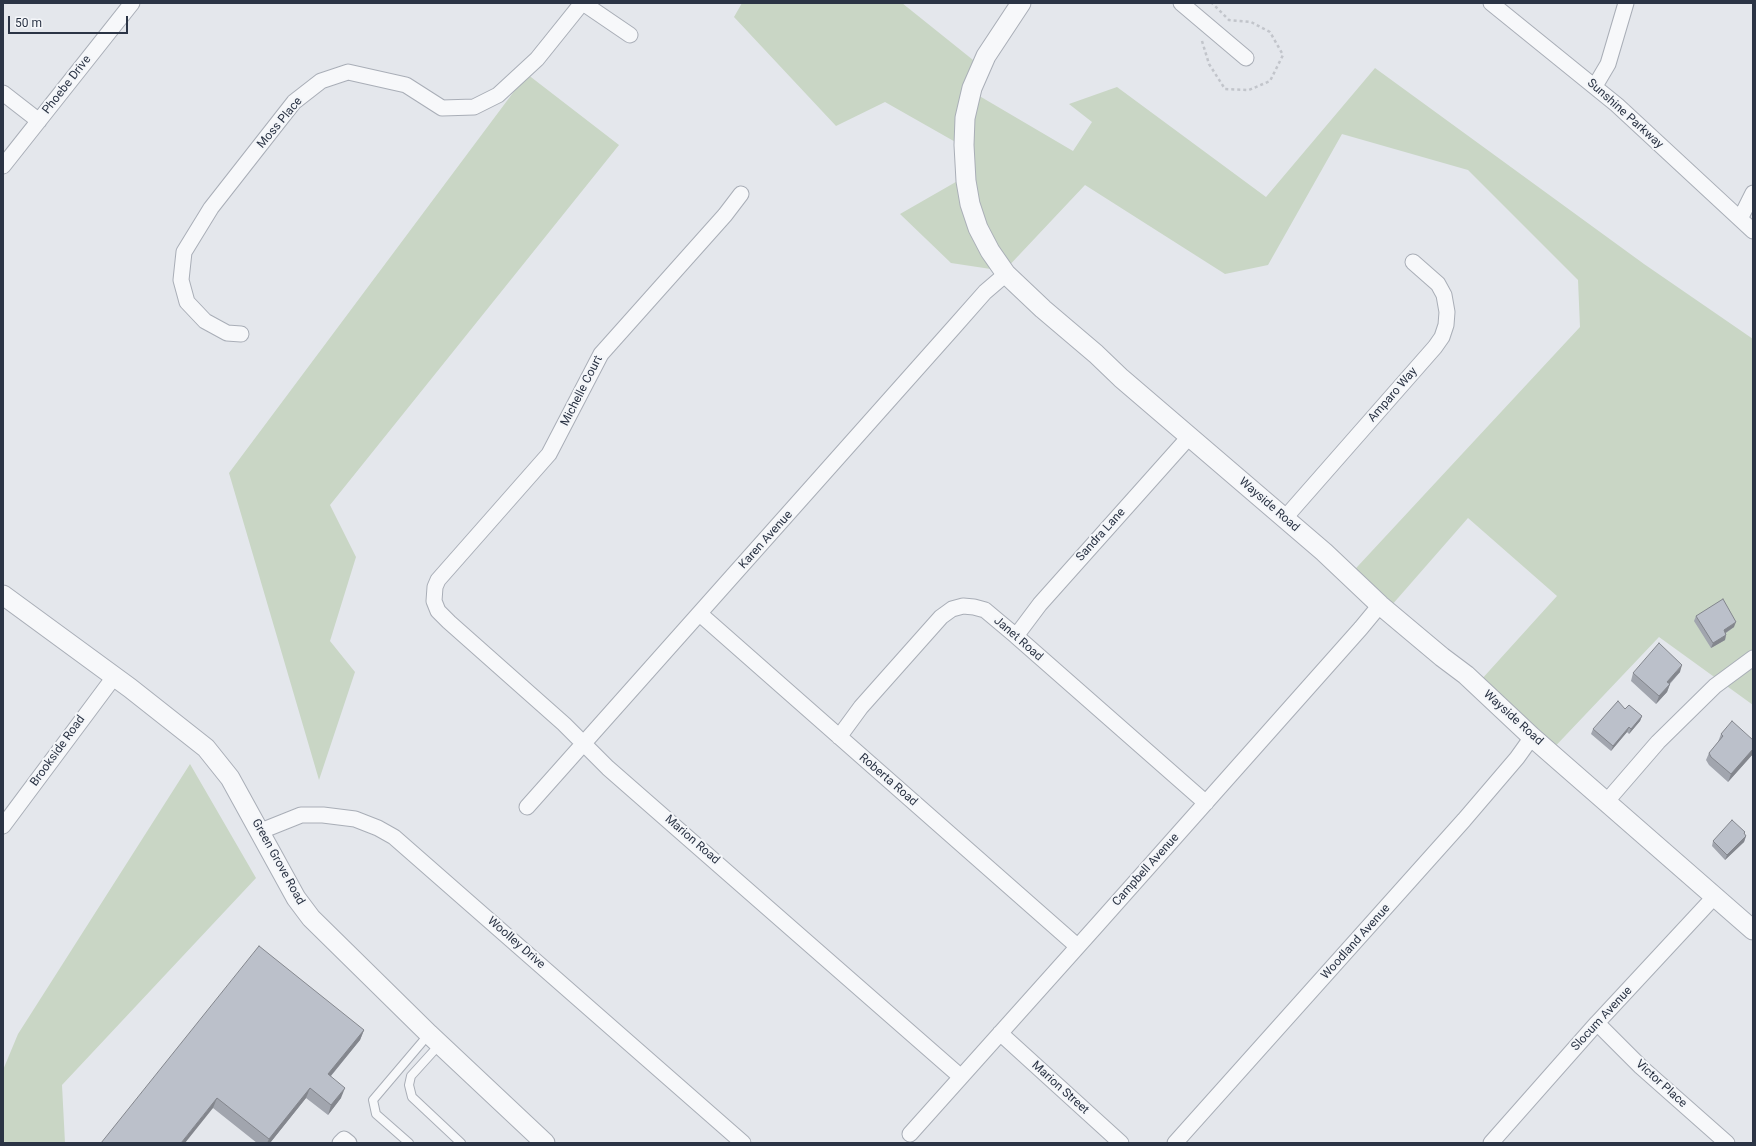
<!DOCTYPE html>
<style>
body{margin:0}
#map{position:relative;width:1756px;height:1146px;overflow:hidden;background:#e4e7ec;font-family:Roboto,sans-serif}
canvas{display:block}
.frame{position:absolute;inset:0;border:4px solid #2b3445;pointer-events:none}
.scale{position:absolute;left:8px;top:16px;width:120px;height:18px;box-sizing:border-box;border:2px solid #2b3445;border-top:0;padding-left:5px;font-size:12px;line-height:14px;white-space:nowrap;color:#2b3445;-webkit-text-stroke:3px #f4f6f9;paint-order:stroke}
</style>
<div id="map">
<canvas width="1756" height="1146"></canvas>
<div class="frame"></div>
<div class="scale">50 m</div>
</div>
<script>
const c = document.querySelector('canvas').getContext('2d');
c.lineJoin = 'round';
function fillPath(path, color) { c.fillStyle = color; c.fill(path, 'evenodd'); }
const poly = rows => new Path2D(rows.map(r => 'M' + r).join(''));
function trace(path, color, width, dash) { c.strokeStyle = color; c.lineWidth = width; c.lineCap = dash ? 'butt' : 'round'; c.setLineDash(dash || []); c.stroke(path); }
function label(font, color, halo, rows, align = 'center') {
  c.font = font + ' Roboto,sans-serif'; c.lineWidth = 4; c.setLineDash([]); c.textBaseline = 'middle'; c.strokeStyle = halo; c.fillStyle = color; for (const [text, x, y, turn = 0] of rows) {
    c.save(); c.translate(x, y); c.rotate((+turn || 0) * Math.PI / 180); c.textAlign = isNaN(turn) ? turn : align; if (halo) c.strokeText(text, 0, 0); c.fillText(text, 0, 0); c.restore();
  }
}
fillPath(poly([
 [742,3,902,3,983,68,976,94,1073,151,1092,122,1069,104,1117,87,1266,197,1375,68,1644,264,1753,339,1753,705,1659,637,1547,755,1471,691,1557,596,1468,518,1384,614,1345,580,1580,327,1578,280,1468,170,1342,134,1268,265,1225,274,1085,185,1004,271,951,263,900,214,968,175,966,148,885,102,836,126,734,17],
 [527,74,619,145,330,505,356,557,330,641,355,672,319,780,229,473],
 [190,764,256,878,62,1085,65,1143,3,1143,3,1070,18,1034]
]), '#c9d6c5');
const service = poly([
 [440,1044,411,1076,409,1085,412,1097,461,1143],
 [409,1143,376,1114,373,1100,429,1034]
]);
const minor = poly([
 [583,3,630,35],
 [1181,3,1246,58],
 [1491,3,1617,105,1753,231],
 [1595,86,1608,64,1626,3],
 [3,93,39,121],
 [3,166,132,3],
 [741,194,725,215,601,354,549,454,438,580,435,587,434,601,438,611,449,622,564,724,608,768,961,1077],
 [1740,219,1753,193],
 [241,334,227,333,205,321,187,302,181,280,184,252,211,208,294,102,321,81,348,72,406,85,442,108,474,107,498,95,537,59,582,3],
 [1284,519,1435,347,1442,337,1446,325,1447,312,1444,295,1438,284,1413,262],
 [700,614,1077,946],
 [1016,636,1040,604,1189,437],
 [839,737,861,707,941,617,952,609,963,606,974,607,985,610,1016,636,1206,803],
 [1607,801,1658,742,1715,686,1753,658],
 [527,807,955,326,985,292,1006,274],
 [3,826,114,677],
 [261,831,301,815,323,815,355,819,378,828,394,837,743,1143],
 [1597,1023,1641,1067,1727,1143],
 [1000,1033,1121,1143],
 [910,1134,1098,924,1361,628,1380,605],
 [340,1143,344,1139,349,1143],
 [1175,1143,1464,820,1517,758,1532,737],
 [1491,1143,1597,1023,1715,896]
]);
const tertiary = poly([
 [1021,3,986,56,972,88,965,118,964,145,966,181,970,204,978,228,990,251,1006,274,1043,309,1096,354,1121,378,1324,552,1380,605,1442,657,1466,675,1532,737,1753,930],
 [3,595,130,688,206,748,230,778,296,898,311,918,429,1034,545,1143]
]);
trace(service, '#a9aeb7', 10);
trace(minor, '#a9aeb7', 17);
trace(tertiary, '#a9aeb7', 21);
trace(poly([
 [1202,41,1209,64,1225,89,1249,90,1270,81,1283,55,1270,32,1251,22,1229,20,1212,3]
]), '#c2c5cb', 2.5, [3, 3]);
trace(service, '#f7f8fa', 8);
trace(minor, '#f7f8fa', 15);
trace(tertiary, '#f7f8fa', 19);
fillPath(poly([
 [1696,616,1734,627,1726,633,1725,640,1711,648,1694,621],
 [1680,672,1670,684,1667,692,1656,704,1631,681,1633,673],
 [1625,709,1642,716,1640,721,1629,734,1627,732,1611,751,1591,734,1593,729],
 [1721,734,1753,740,1753,754,1728,782,1709,765,1706,760,1709,753,1718,742],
 [1745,832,1744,834,1746,836,1744,842,1725,860,1712,846,1713,841],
 [364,1030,360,1040,331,1076,341,1098,328,1115,306,1098,270,1143,257,1143,213,1108,101,1143]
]), '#a1a5ae');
fillPath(poly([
 [1736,622,1734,627,1722,635,1724,630],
 [1726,635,1725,640,1711,648,1713,643],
 [1682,665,1680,672,1664,689,1667,682],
 [1670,684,1667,692,1656,704,1659,696],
 [1642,716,1640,721,1629,734,1631,729],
 [1629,727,1627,732,1611,751,1613,746],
 [1753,749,1753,754,1728,782,1731,774],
 [1746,836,1744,842,1725,860,1727,855],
 [364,1030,360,1040,324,1084,328,1074],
 [310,1088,306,1098,270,1143,267,1143,269,1139],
 [345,1088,341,1098,328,1115,331,1105],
 [217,1098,213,1108,185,1143,181,1143]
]), '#83868d');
const building = poly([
 [1723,599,1736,622,1724,630,1726,635,1713,643,1696,616,1723,599],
 [1659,643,1682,665,1667,682,1670,684,1659,696,1633,673,1659,643],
 [1618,701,1625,709,1629,705,1642,716,1631,729,1629,727,1613,746,1593,729,1618,701],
 [1732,721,1753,740,1753,749,1731,774,1711,757,1709,753,1723,736,1721,734,1732,721],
 [1732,820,1745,832,1744,833,1746,836,1727,855,1713,841,1732,820],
 [259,946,364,1030,328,1074,345,1088,331,1105,310,1088,269,1139,217,1098,181,1143,101,1143,259,946]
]);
fillPath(building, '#bbc0ca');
trace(building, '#83868d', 1);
label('12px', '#2b3445', '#f4f6f9', [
 ["Phoebe Drive",67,85,-52],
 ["Sunshine Parkway",1625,114,42],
 ["Moss Place",280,123,-50],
 ["Michelle Court",582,391,-63],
 ["Amparo Way",1393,395,-49],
 ["Wayside Road",1269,505,41],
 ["Sandra Lane",1101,535,-48],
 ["Karen Avenue",766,540,-48],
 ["Janet Road",1018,639,41],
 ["Wayside Road",1513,718,42],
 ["Brookside Road",58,751,-54],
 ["Roberta Road",888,780,41],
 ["Marion Road",692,840,41],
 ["Green Grove Road",278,862,61],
 ["Campbell Avenue",1146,870,-48],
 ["Woodland Avenue",1356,942,-48],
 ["Woolley Drive",516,943,41],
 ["Slocum Avenue",1602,1019,-47],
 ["Victor Place",1661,1084,42],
 ["Marion Street",1060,1088,42]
]);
</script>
